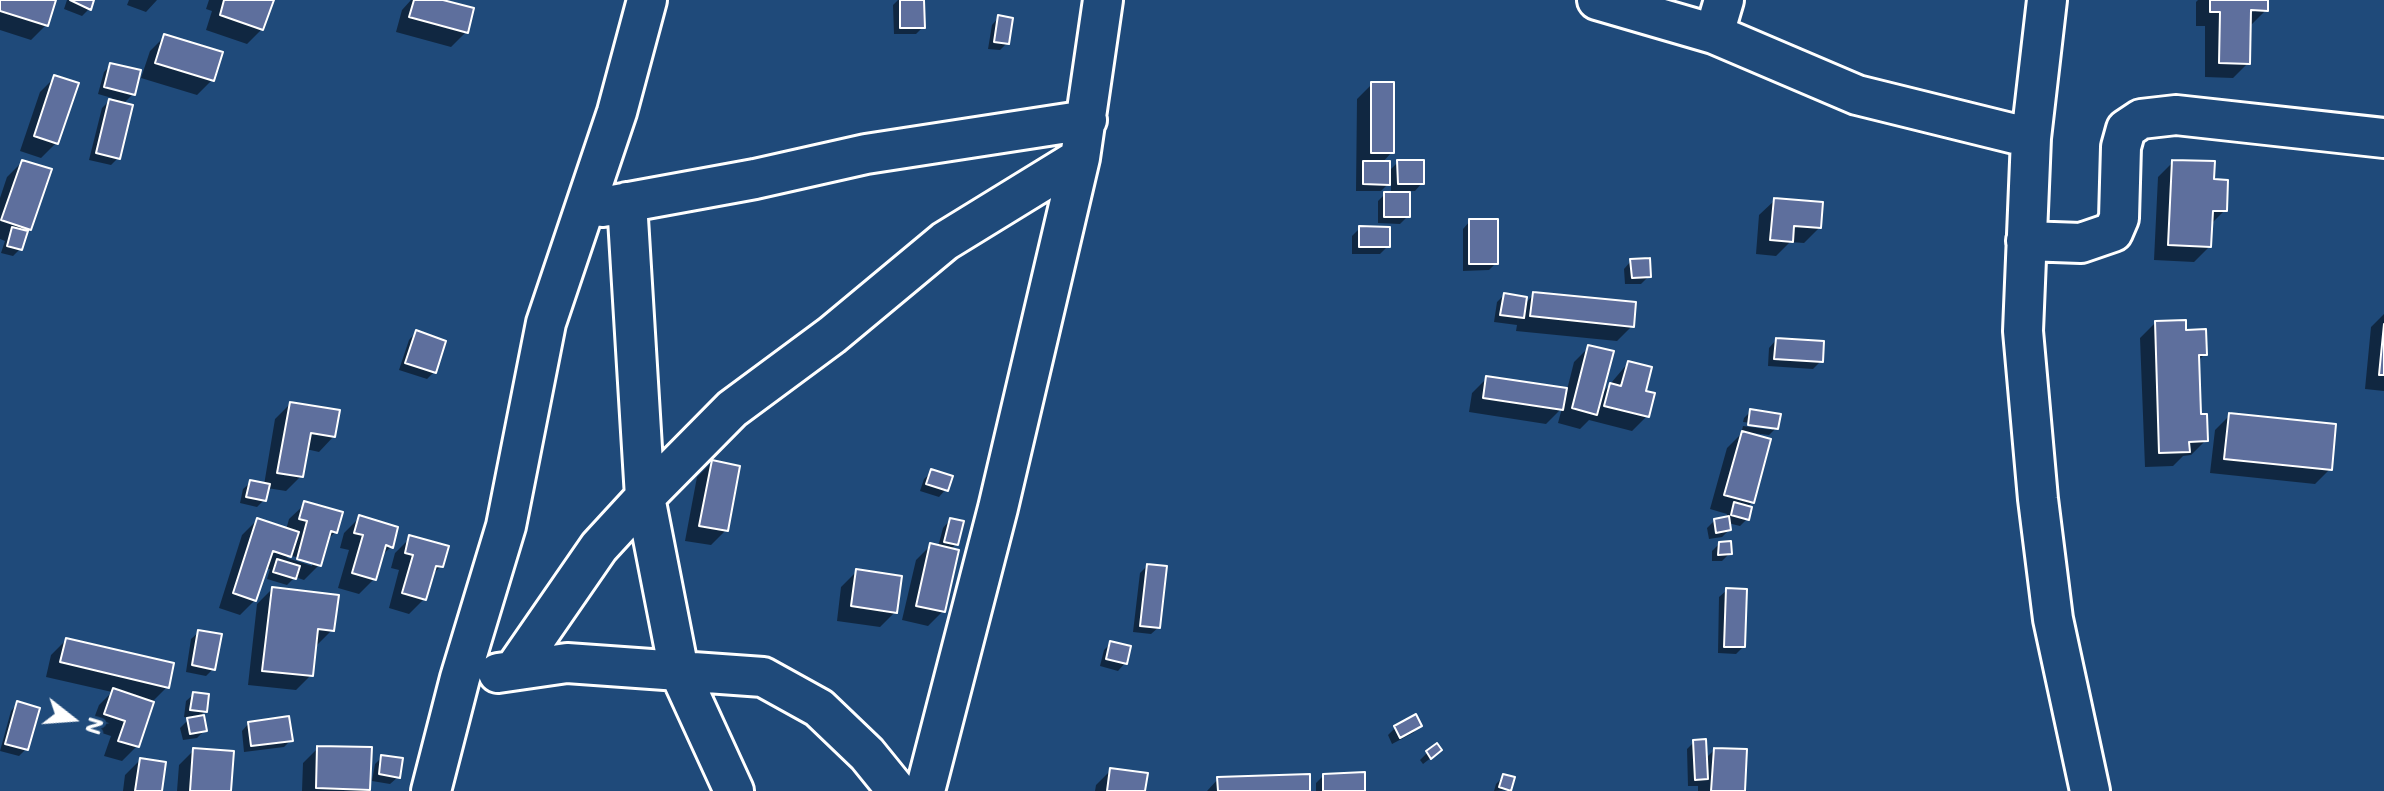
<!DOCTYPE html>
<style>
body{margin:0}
#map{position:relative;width:2384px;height:791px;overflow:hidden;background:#1f4a7a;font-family:Mali,sans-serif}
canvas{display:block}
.north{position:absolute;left:32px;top:679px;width:80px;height:80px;-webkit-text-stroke:6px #1f4a7a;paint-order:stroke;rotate:107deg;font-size:22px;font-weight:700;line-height:32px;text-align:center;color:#fff}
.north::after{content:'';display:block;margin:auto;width:28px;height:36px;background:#fff;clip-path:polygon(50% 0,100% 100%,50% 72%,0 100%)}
</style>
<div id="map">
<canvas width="2384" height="791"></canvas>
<div class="north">N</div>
</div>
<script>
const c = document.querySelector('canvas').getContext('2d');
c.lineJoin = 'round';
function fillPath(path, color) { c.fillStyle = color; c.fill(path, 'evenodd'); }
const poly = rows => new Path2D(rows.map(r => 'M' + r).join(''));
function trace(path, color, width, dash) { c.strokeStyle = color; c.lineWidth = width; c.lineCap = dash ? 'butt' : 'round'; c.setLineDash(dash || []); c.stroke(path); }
fillPath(poly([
 [0,0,54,0,46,25,31,40,0,30],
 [67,0,92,0,89,9,82,16,64,9],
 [129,0,157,0,146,12,127,5],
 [209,0,272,0,262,29,247,44,206,30,212,11,206,9],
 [411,0,435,0,466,32,451,47,396,32,402,10],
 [898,0,922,0,923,27,916,34,894,34,893,5],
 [2198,0,2266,0,2266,10,2251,25,2248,63,2233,78,2205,77,2205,26,2196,26,2196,2],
 [999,17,1007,43,1000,50,988,49,992,25],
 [165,36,212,80,197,95,141,78,150,51],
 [111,65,133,94,123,104,118,158,111,165,89,160,102,108,112,98,98,94,104,72],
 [55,77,56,143,41,158,20,151,40,92],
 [1372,84,1392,152,1382,163,1388,172,1398,162,1422,183,1415,191,1408,191,1408,216,1400,224,1378,223,1378,201,1385,194,1391,194,1391,181,1381,191,1356,191,1357,99],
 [22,162,29,229,25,233,20,249,13,256,1,253,5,241,0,239,0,198,7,177],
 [2173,162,2212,181,2225,210,2210,225,2209,247,2194,262,2154,260,2158,177],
 [1775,200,1819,228,1804,243,1790,242,1776,256,1756,254,1759,215],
 [1470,221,1496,263,1489,270,1463,271,1463,229],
 [1360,228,1388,246,1380,254,1352,254,1352,236],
 [1631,261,1649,276,1641,284,1625,284,1624,269],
 [1534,294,1632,326,1617,341,1516,331,1517,325,1494,322,1497,302,1504,295,1524,305],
 [2384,314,2384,391,2365,389,2371,327],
 [2155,323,2184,332,2205,354,2197,362,2199,416,2206,440,2191,455,2183,456,2173,466,2145,467,2140,338],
 [416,332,434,372,427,379,399,370,409,340],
 [1776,340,1821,361,1813,369,1768,366,1769,348],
 [1589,347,1600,396,1628,363,1643,392,1647,416,1632,431,1589,420,1580,429,1558,423,1562,408,1546,424,1469,412,1472,393,1487,378,1567,390,1574,362],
 [290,404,334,436,319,452,306,449,301,476,286,491,267,488,264,500,257,507,240,503,243,489,251,482,264,485,275,419],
 [1751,411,1776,428,1769,435,1752,433,1752,502,1747,508,1747,519,1740,526,1728,523,1729,530,1722,537,1709,539,1707,528,1714,521,1726,519,1727,514,1710,509,1727,448,1741,434,1743,426,1773,430,1773,426,1743,422,1744,418],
 [2230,415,2330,469,2315,484,2210,473,2215,430],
 [712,462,726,530,711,545,685,541,697,477],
 [932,472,946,489,939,497,920,491,924,479],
 [305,504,335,532,326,542,319,565,304,580,295,577,287,585,267,579,270,569,265,568,255,600,240,615,219,608,242,535,257,520,286,530,289,519],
 [288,555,312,561,312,566,287,558],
 [359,518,391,547,380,557,374,579,359,594,338,588,349,550,340,548,344,533],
 [950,520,956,544,950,550,943,611,928,626,902,620,916,560,931,545,938,547,943,528],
 [410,538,441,566,431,576,424,599,409,614,389,608,399,570,391,568,395,553],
 [1719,544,1730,553,1722,561,1712,561,1712,551],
 [1147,566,1159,627,1151,634,1133,632,1140,573],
 [856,572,895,612,880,627,837,621,841,587],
 [272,589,332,630,317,645,315,645,311,675,296,690,248,685,257,604],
 [1727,590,1743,647,1736,654,1718,653,1719,597],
 [199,632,213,669,206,676,186,672,191,639],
 [66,640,167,687,152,702,137,746,122,761,104,756,111,736,90,729,99,705,112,692,46,677,51,655],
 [1111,643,1125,663,1118,671,1100,666,1104,650],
 [194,694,205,711,202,714,205,730,197,738,183,740,180,728,190,718,184,717,186,701],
 [18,703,26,749,19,756,0,751,11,711],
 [249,723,291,740,284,747,244,752,242,731],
 [1420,726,1413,733,1392,744,1388,735,1395,728],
 [1694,742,1705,759,1714,750,1743,791,1698,791,1698,786,1688,786,1687,749],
 [318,748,368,789,366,791,302,791,303,763],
 [194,750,229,791,177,791,179,765],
 [1427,753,1432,757,1423,764,1420,760],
 [382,757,398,777,390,784,372,781,375,764],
 [140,760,160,791,123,791,125,775],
 [1111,770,1143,791,1095,791,1096,785],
 [1323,776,1363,791,1316,791,1316,783],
 [1504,776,1509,790,1494,791,1496,784],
 [1218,779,1308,791,1207,791]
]), '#0007');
const building = poly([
 [0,0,56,0,48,26,0,11,0,0],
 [70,0,94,0,91,10,70,0],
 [224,0,274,0,263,30,220,15,224,0],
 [414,0,443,0,474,8,468,33,409,17,414,0],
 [900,0,924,0,925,28,900,28,900,0],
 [2210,0,2268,0,2268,11,2251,10,2250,64,2219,63,2220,12,2210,12,2210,0],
 [998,15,1013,18,1009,44,994,42,998,15],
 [164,34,223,52,214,81,155,63,164,34],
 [110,63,141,70,135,95,104,87,110,63],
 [54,75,79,83,58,144,34,136,54,75],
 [1371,82,1394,82,1394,153,1371,153,1371,82],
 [109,99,133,105,120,159,96,153,109,99],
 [22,160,52,169,31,230,1,220,22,160],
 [1397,160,1424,160,1424,184,1398,184,1397,160],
 [2172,160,2215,161,2214,179,2228,180,2227,211,2213,211,2211,247,2168,245,2172,160],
 [1363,161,1390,161,1390,185,1363,184,1363,161],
 [1384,192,1410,192,1410,217,1384,217,1384,192],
 [1774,198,1823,202,1821,228,1794,226,1793,242,1770,240,1774,198],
 [1469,219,1498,219,1498,264,1469,264,1469,219],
 [1359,226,1390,227,1390,247,1359,247,1359,226],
 [12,227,28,231,22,250,7,246,12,227],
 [1650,258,1651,277,1632,278,1630,259,1650,258],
 [1533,292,1636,302,1634,327,1530,316,1533,292],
 [1504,293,1527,297,1524,318,1500,315,1504,293],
 [2186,320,2186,330,2206,329,2207,355,2199,355,2201,414,2207,414,2208,441,2189,442,2190,452,2159,453,2155,321,2186,320],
 [2384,324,2384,375,2379,375,2384,324],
 [416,330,446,341,436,373,405,363,416,330],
 [1776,338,1824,341,1823,362,1774,359,1776,338],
 [1588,345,1614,351,1597,415,1572,408,1588,345],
 [1628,361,1652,367,1646,391,1655,393,1649,417,1604,406,1610,383,1621,386,1628,361],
 [1486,376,1567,388,1563,410,1483,398,1486,376],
 [290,402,340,410,335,437,311,433,303,477,277,473,290,402],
 [1750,409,1781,414,1778,429,1748,425,1750,409],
 [2229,413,2336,424,2332,470,2224,459,2229,413],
 [1742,431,1771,439,1754,503,1724,495,1742,431],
 [712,460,740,466,728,531,699,526,712,460],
 [931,469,953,476,948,491,926,484,931,469],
 [250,480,270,484,266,501,246,497,250,480],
 [304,501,343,512,337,533,331,531,321,566,297,559,307,521,299,519,304,501],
 [1734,502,1752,507,1749,520,1731,515,1734,502],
 [359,515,398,527,393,548,386,545,376,580,352,573,363,535,354,533,359,515],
 [1729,516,1731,530,1716,533,1714,519,1729,516],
 [257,518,299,532,291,557,273,551,256,601,233,593,257,518],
 [950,518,964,521,958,545,944,542,950,518],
 [409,535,449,546,443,567,436,566,426,600,402,593,413,555,405,553,409,535],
 [1731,541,1732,554,1718,555,1719,542,1731,541],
 [930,543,959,550,945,612,916,606,930,543],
 [277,559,300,566,296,579,273,572,277,559],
 [1147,564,1167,566,1160,628,1140,626,1147,564],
 [856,569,902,576,897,613,851,606,856,569],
 [272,587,339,595,334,631,318,629,313,676,262,671,272,587],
 [1726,588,1747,589,1745,647,1724,647,1726,588],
 [198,630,222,634,215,670,192,665,198,630],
 [66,638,174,663,169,688,60,662,66,638],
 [1110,641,1131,646,1127,664,1106,659,1110,641],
 [113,688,154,702,139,747,118,741,125,721,104,714,113,688],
 [193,692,209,694,207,712,190,710,193,692],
 [17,701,40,708,28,750,5,744,17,701],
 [1416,714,1422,726,1400,738,1394,726,1416,714],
 [204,715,207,731,190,734,187,718,204,715],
 [289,716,293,741,251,746,248,722,289,716],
 [1706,739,1708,779,1695,780,1693,740,1706,739],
 [1437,743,1442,750,1431,759,1426,751,1437,743],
 [317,746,372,747,370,790,316,788,317,746],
 [193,748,234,751,231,791,190,791,193,748],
 [1714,748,1747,749,1745,791,1711,791,1714,748],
 [381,755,403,758,400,778,379,774,381,755],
 [140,758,166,762,162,791,135,791,140,758],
 [1110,768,1148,773,1145,791,1107,791,1110,768],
 [1365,772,1365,791,1323,791,1323,774,1365,772],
 [1310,774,1310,791,1218,791,1217,777,1310,774],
 [1503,774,1515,777,1511,791,1499,787,1503,774]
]);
fillPath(building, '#5e6f9d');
trace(building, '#fff', 2);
const minor = poly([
 [1597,0,1714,34,1857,95,2031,138],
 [2047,0,2031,138,2023,331,2038,499,2053,619,2090,791],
 [1714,34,1724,0],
 [627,202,645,497,679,671,734,791],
 [602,207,755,179,866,154,1087,120],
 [2026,241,2081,243,2113,232,2119,218,2121,147,2126,129,2141,119,2176,115,2384,138],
 [514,670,599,547,645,497,732,409,832,335,945,241,1080,158],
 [498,673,567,663,763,677,819,708,867,754,897,791],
 [431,791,460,678,506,526,546,323,617,112,647,0],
 [925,791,998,508,1080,158,1103,0]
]);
trace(minor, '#fff', 44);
trace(minor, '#1f4a7a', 38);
</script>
